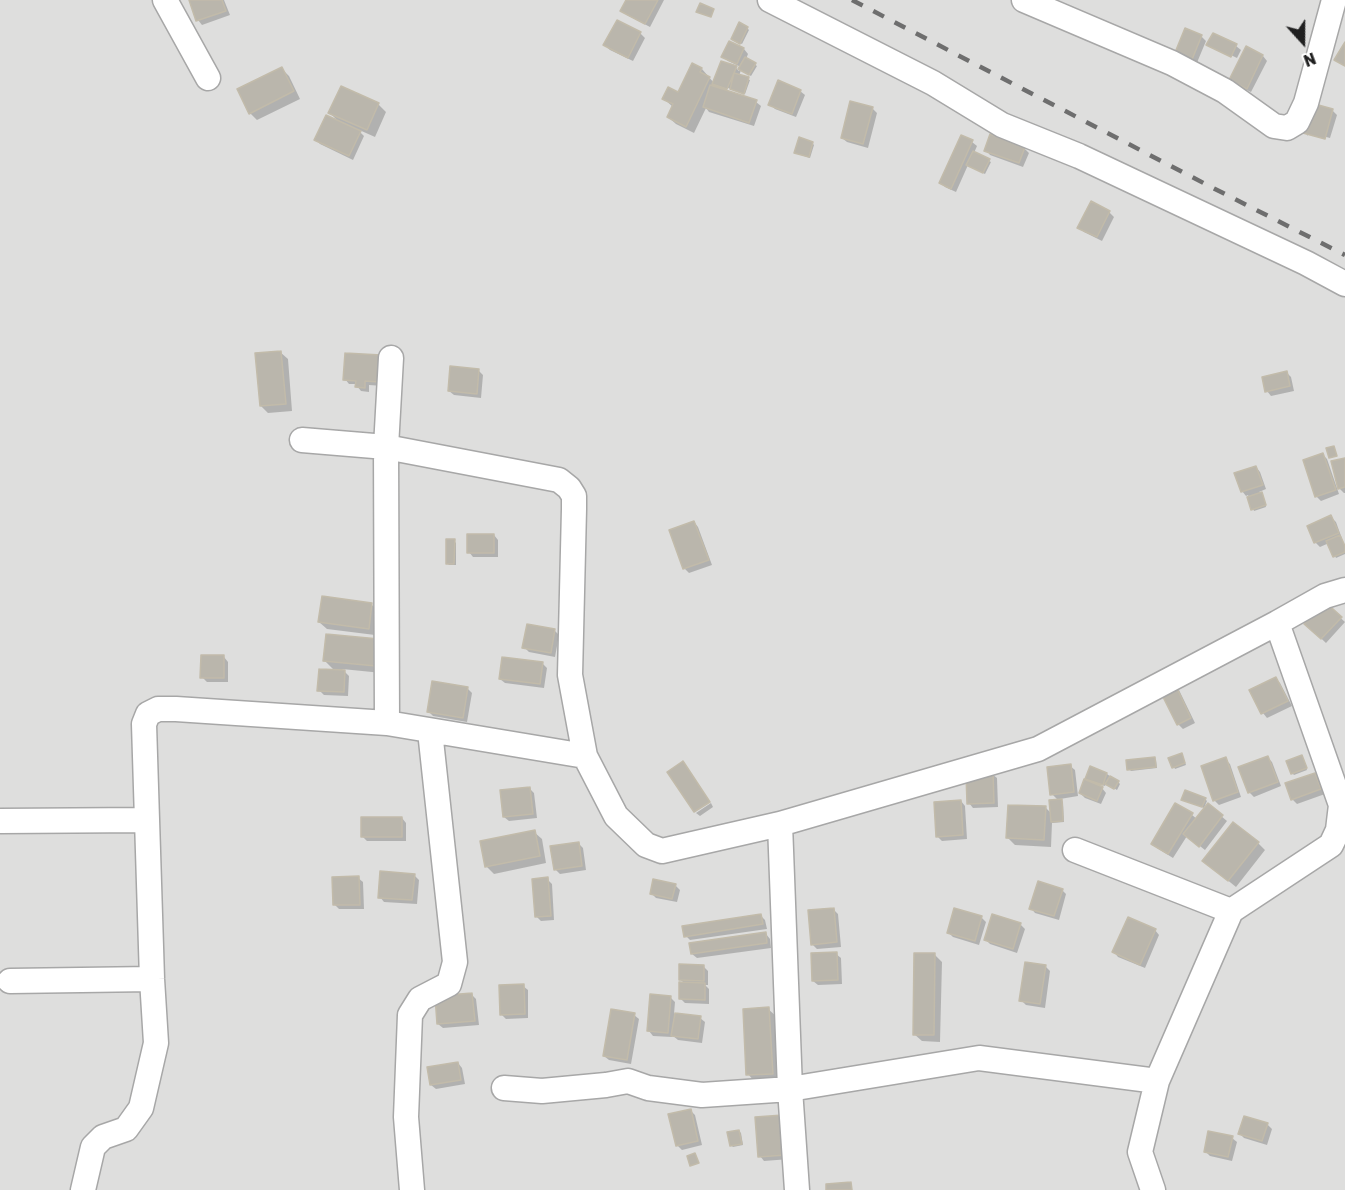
<!DOCTYPE html>
<style>
body{margin:0}
#map{position:relative;width:1345px;height:1190px;overflow:hidden;background:#f0f0e7;font-family:Rubik,sans-serif}
canvas{display:block}
.north{position:absolute;left:1273px;top:12px;width:60px;height:60px;-webkit-text-stroke:4px #fff;paint-order:stroke;rotate:159deg;font-size:16px;font-weight:700;line-height:24px;text-align:center;color:#202020}
.north::after{content:'';display:block;margin:auto;width:21px;height:27px;background:#202020;clip-path:polygon(50% 0,100% 100%,50% 72%,0 100%)}
</style>
<div id="map">
<canvas width="1345" height="1190"></canvas>
<div class="north">N</div>
</div>
<script>
const c = document.querySelector('canvas').getContext('2d');
c.lineJoin = 'round';
function fillPath(path, color) { c.fillStyle = color; c.fill(path, 'evenodd'); }
const poly = rows => new Path2D(rows.map(r => 'M' + r).join(''));
function trace(path, color, width, dash) { c.strokeStyle = color; c.lineWidth = width; c.lineCap = dash ? 'butt' : 'round'; c.setLineDash(dash || []); c.stroke(path); }
fillPath(poly([
 [0,0,1345,0,1345,1190,0,1190]
]), '#dededd');
fillPath(poly([
 [191,0,224,0,230,15,202,25,198,20],
 [628,0,664,0,650,27,627,15,622,11],
 [747,28,749,30,742,44,732,39],
 [640,33,645,38,633,61,610,50,605,45],
 [1213,35,1236,46,1241,50,1237,58,1212,46,1212,48,1208,45],
 [1201,36,1206,41,1196,65,1180,59],
 [730,43,744,49,748,54,746,59,757,66,751,76,741,70,739,76,750,80,745,94,717,84,717,87,756,102,761,106,754,126,709,112,706,108,694,133,676,124,668,117,673,107,664,99,679,94,693,65,702,69,714,83,736,68,739,71,741,67,728,61,723,57],
 [1247,48,1263,56,1267,61,1251,92,1236,85,1231,80],
 [282,69,289,76,300,99,257,120,250,113],
 [342,88,379,105,386,112,375,137,357,129,364,136,353,160,320,144,316,140,339,122,330,113],
 [800,91,805,95,796,117,775,109,770,104],
 [872,108,877,113,868,148,847,142,842,138],
 [1332,110,1337,115,1330,138,1308,132,1308,136,1305,132],
 [972,142,977,146,974,153,991,162,985,174,968,165,956,192,945,187,941,183],
 [812,143,814,145,810,158,798,154,796,153],
 [1024,148,1029,153,1023,167,990,155,986,150],
 [1092,203,1109,212,1114,217,1102,241,1084,232,1079,227],
 [280,352,288,359,292,411,268,413,261,406],
 [346,355,383,386,369,385,369,392,361,391,357,386,357,384,349,384,345,379],
 [478,370,483,375,481,398,454,395,449,391],
 [1287,373,1291,377,1294,391,1271,396,1267,391],
 [1323,455,1327,459,1339,494,1321,501,1316,496],
 [1345,459,1345,493,1344,493,1337,486,1339,486],
 [1256,467,1260,472,1266,489,1259,492,1263,496,1266,507,1254,511,1248,495,1246,496,1242,491],
 [1331,517,1336,522,1345,547,1345,554,1336,558,1329,543,1320,547,1315,542],
 [694,522,698,527,712,565,689,573,685,569,671,531],
 [494,535,498,540,498,557,473,557,469,552],
 [454,541,456,543,456,565,449,565,447,563],
 [1324,603,1345,622,1326,643,1306,624],
 [371,604,379,612,375,635,327,629,319,622],
 [528,626,555,631,559,635,555,657,529,652,524,647],
 [378,640,382,673,342,669,349,676,348,696,324,695,319,690,335,671,325,661],
 [224,657,228,662,228,682,207,682,202,677],
 [542,663,547,668,544,688,505,683,500,679],
 [1276,679,1280,683,1292,706,1267,718,1263,713,1251,691],
 [1175,686,1179,690,1195,723,1183,729,1178,724],
 [468,689,472,693,467,722,433,716,429,712],
 [1183,757,1186,765,1175,769,1170,759],
 [1154,758,1156,760,1157,768,1131,771,1129,769],
 [1268,758,1272,762,1281,786,1254,797,1249,792],
 [1225,759,1230,764,1241,797,1219,805,1214,800],
 [1303,759,1307,770,1294,775,1292,773],
 [1070,766,1075,770,1078,796,1060,799,1063,802,1064,822,1052,823,1051,847,1015,845,1008,838,1046,808,1052,814,1058,800,1052,794],
 [1091,768,1107,774,1118,782,1120,784,1117,790,1106,783,1105,786,1092,781,1091,782,1087,778],
 [992,774,997,778,998,807,973,808,969,803],
 [1315,774,1319,779,1325,794,1297,804,1293,800,1287,784],
 [529,788,534,793,537,818,509,821,504,817],
 [1102,788,1106,793,1101,804,1085,798,1080,793],
 [1205,799,1207,801,1204,808,1183,800],
 [961,801,965,806,967,839,942,841,937,836],
 [711,803,713,807,700,816,696,813],
 [1208,805,1227,821,1205,850,1187,836,1173,858,1157,848,1152,844,1192,815,1197,819],
 [402,818,406,823,406,841,367,841,362,836],
 [534,832,542,839,546,863,494,874,486,866],
 [1258,843,1265,850,1236,887,1204,861],
 [579,844,583,848,586,870,560,874,555,869],
 [414,875,419,880,417,904,384,902,380,897],
 [358,878,363,882,364,909,339,909,335,905],
 [547,879,552,884,554,920,541,921,536,916],
 [675,885,680,890,677,902,656,898,652,894],
 [1062,890,1066,894,1059,920,1035,913,1031,908],
 [833,909,838,914,841,947,817,949,812,944],
 [761,916,765,920,767,929,690,940,686,936],
 [981,917,986,922,979,945,953,937,948,932],
 [1020,924,1025,929,1017,953,990,944,986,940],
 [1155,930,1159,935,1145,968,1118,957,1114,952],
 [766,934,770,939,771,948,697,958,692,954],
 [836,954,841,958,842,984,818,985,813,981],
 [935,955,942,962,940,1042,922,1041,914,1034],
 [704,967,708,971,708,985,705,985,709,989,709,1004,685,1003,680,998,685,984,680,979],
 [1046,967,1050,971,1045,1008,1026,1005,1021,1000],
 [523,986,528,990,528,1018,506,1019,501,1014],
 [472,995,476,999,479,1025,443,1028,438,1024],
 [670,997,675,1002,674,1014,700,1018,705,1022,702,1043,678,1040,672,1035,672,1037,653,1036,649,1031],
 [768,1009,776,1016,779,1080,755,1082,748,1074],
 [634,1015,639,1019,631,1064,609,1060,604,1056],
 [458,1063,462,1068,465,1084,436,1089,431,1085],
 [690,1110,695,1115,702,1145,682,1150,677,1145],
 [757,1118,790,1159,764,1161,760,1156],
 [1267,1124,1272,1129,1267,1145,1244,1138,1240,1134],
 [739,1131,741,1133,743,1145,733,1147,731,1145],
 [1232,1138,1237,1142,1232,1161,1210,1156,1205,1151]
]), '#0003');
const building = poly([
 [189,0,222,0,226,11,196,21,189,0],
 [626,0,658,0,645,24,620,11,626,0],
 [700,3,714,9,711,17,696,12,700,3],
 [617,20,641,32,628,58,603,45,617,20],
 [739,22,748,27,740,44,731,39,739,22],
 [1185,28,1202,35,1191,62,1174,55,1185,28],
 [1213,33,1237,44,1231,57,1206,45,1213,33],
 [729,41,744,48,737,64,721,57,729,41],
 [1345,42,1345,66,1334,60,1345,42],
 [1246,46,1263,55,1247,89,1229,80,1246,46],
 [745,57,756,63,749,75,738,69,745,57],
 [721,61,737,66,727,89,712,84,721,61],
 [692,63,702,68,700,72,710,77,686,127,667,117,673,104,662,99,668,87,678,92,692,63],
 [282,67,294,91,249,114,237,89,282,67],
 [734,73,749,77,744,94,730,89,734,73],
 [778,80,801,90,792,114,768,105,778,80],
 [710,85,757,100,749,123,703,107,710,85],
 [341,86,379,103,367,130,328,113,341,86],
 [850,101,873,107,863,144,841,138,850,101],
 [1311,103,1333,109,1325,139,1303,133,1311,103],
 [326,115,361,131,349,156,314,140,326,115],
 [990,134,1025,147,1019,163,984,151,990,134],
 [961,135,973,140,951,189,939,183,961,135],
 [799,137,813,142,809,157,794,153,799,137],
 [973,151,990,159,983,173,966,165,973,151],
 [1091,201,1110,211,1097,237,1077,228,1091,201],
 [281,351,286,404,260,406,255,353,281,351],
 [345,353,381,355,379,382,365,381,365,388,355,387,356,381,343,380,345,353],
 [450,366,479,369,477,394,448,391,450,366],
 [1287,371,1290,386,1265,392,1262,377,1287,371],
 [1334,446,1337,456,1329,458,1326,448,1334,446],
 [1323,453,1336,490,1315,497,1303,460,1323,453],
 [1345,458,1345,487,1338,489,1331,461,1345,458],
 [1256,466,1263,485,1241,492,1234,473,1256,466],
 [1262,492,1266,505,1251,510,1247,497,1262,492],
 [1331,515,1339,533,1314,543,1307,526,1331,515],
 [694,521,709,560,683,569,669,530,694,521],
 [467,534,494,534,494,553,467,553,467,534],
 [1340,535,1345,546,1345,552,1333,557,1326,541,1340,535],
 [446,539,455,539,454,564,446,564,446,539],
 [322,596,372,603,369,629,318,622,322,596],
 [1324,601,1342,617,1321,639,1304,624,1324,601],
 [527,624,555,629,551,653,522,648,527,624],
 [326,634,379,639,376,666,323,661,326,634],
 [201,655,224,655,224,678,200,678,201,655],
 [502,657,543,662,540,684,499,679,502,657],
 [319,669,345,670,344,692,317,691,319,669],
 [1276,677,1288,701,1261,714,1249,690,1276,677],
 [432,681,468,687,463,718,427,712,432,681],
 [1175,684,1191,718,1177,725,1160,691,1175,684],
 [1182,753,1185,763,1172,768,1168,758,1182,753],
 [1302,755,1307,768,1291,774,1286,761,1302,755],
 [1268,756,1278,782,1248,793,1238,767,1268,756],
 [1155,757,1156,767,1127,770,1126,760,1155,757],
 [1226,757,1238,792,1213,801,1201,766,1226,757],
 [683,761,710,802,694,812,667,772,683,761],
 [1071,764,1074,792,1050,795,1047,767,1071,764],
 [1090,766,1107,773,1103,785,1085,779,1090,766],
 [993,772,994,803,967,804,966,774,993,772],
 [1315,773,1321,789,1291,800,1285,783,1315,773],
 [1110,776,1119,781,1114,789,1105,784,1110,776],
 [1084,779,1103,787,1097,801,1079,793,1084,779],
 [530,787,533,814,503,817,500,790,530,787],
 [1185,790,1206,798,1202,807,1181,800,1185,790],
 [1062,799,1063,821,1051,822,1049,800,1062,799],
 [961,800,963,835,936,837,934,802,961,800],
 [1175,803,1193,813,1168,854,1151,844,1175,803],
 [1208,803,1223,815,1199,847,1183,834,1208,803],
 [1008,805,1046,806,1044,840,1006,838,1008,805],
 [361,817,402,817,402,837,361,837,361,817],
 [1233,822,1259,842,1228,881,1202,861,1233,822],
 [535,830,540,856,485,867,480,841,535,830],
 [579,842,582,866,554,870,550,846,579,842],
 [380,871,415,874,412,900,378,898,380,871],
 [359,876,360,905,333,905,332,877,359,876],
 [548,877,551,916,535,917,532,879,548,877],
 [653,879,676,884,672,899,650,894,653,879],
 [1038,881,1063,889,1054,916,1029,909,1038,881],
 [834,908,837,942,811,945,808,910,834,908],
 [954,908,982,916,975,941,947,933,954,908],
 [761,914,763,924,684,937,682,926,761,914],
 [992,914,1021,923,1013,949,984,940,992,914],
 [1128,917,1156,929,1140,965,1112,952,1128,917],
 [766,932,767,943,691,954,689,943,766,932],
 [837,952,838,980,812,981,811,953,837,952],
 [914,953,935,953,934,1035,913,1035,914,953],
 [1025,962,1046,965,1040,1004,1019,1001,1025,962],
 [679,964,704,965,704,981,679,980,679,964],
 [679,982,705,983,705,1000,679,999,679,982],
 [524,984,525,1014,500,1015,499,985,524,984],
 [472,993,475,1021,437,1024,435,996,472,993],
 [650,994,671,996,668,1033,647,1031,650,994],
 [769,1007,773,1074,746,1075,743,1009,769,1007],
 [611,1009,635,1013,627,1060,603,1056,611,1009],
 [675,1013,701,1016,698,1039,671,1036,675,1013],
 [458,1062,461,1080,430,1085,427,1067,458,1062],
 [691,1109,698,1141,676,1146,668,1114,691,1109],
 [783,1115,786,1155,758,1157,755,1117,783,1115],
 [1244,1116,1268,1123,1262,1141,1238,1134,1244,1116],
 [739,1130,742,1144,730,1146,727,1132,739,1130],
 [1208,1131,1233,1136,1228,1157,1204,1152,1208,1131],
 [695,1153,699,1163,690,1166,687,1156,695,1153],
 [851,1182,852,1190,826,1190,826,1184,851,1182]
]);
fillPath(building, '#bab6ac');
trace(building, '#c2bbaa', 1.5);
const minor = poly([
 [165,0,208,78],
 [770,0,933,83,1002,125,1079,156,1306,263,1345,284],
 [1024,0,1172,63,1225,91,1274,126,1287,128,1297,122,1306,103,1334,0],
 [302,440,386,447,559,480,569,488,574,496,574,509,570,675,585,756,616,816,646,845,662,851,780,824,1038,749,1277,623,1325,596,1345,590],
 [387,723,386,447,391,358],
 [0,821,147,820],
 [780,824,790,1089,797,1190],
 [1075,850,1231,911],
 [10,981,152,979],
 [504,1088,542,1091,606,1085,628,1081,648,1088,702,1095,790,1089,979,1058,1157,1081],
 [83,1190,93,1147,103,1137,126,1129,141,1108,156,1043,152,979,144,724,148,714,158,709,176,709,387,723,585,756],
 [412,1190,406,1117,410,1015,420,999,449,984,455,962,430,731],
 [1153,1190,1140,1152,1157,1081,1231,911,1331,845,1338,830,1341,805,1277,623]
]);
trace(minor, '#a7a7a7', 27);
trace(minor, '#fff', 24);
trace(poly([
 [852,0,1215,189,1345,255]
]), '#6e6e6e', 4.5, [12, 12]);
</script>
